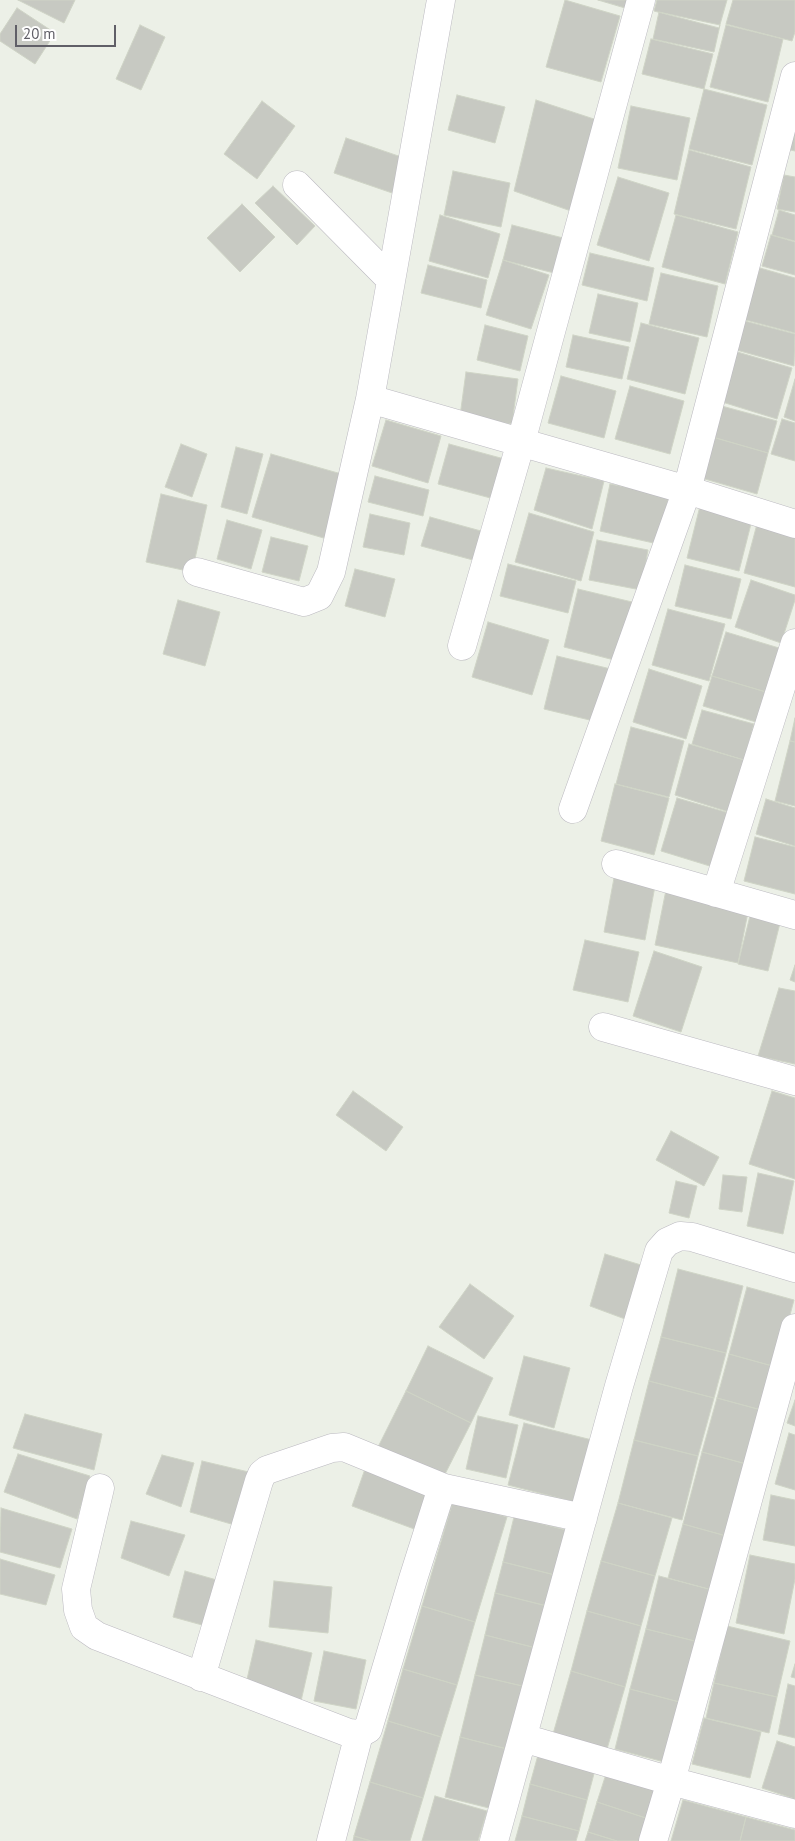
<!DOCTYPE html>
<style>
body{margin:0}
#map{position:relative;width:795px;height:1841px;overflow:hidden;background:#ecf0e7;font-family:"PT Sans",sans-serif}
canvas{display:block}
.scale{position:absolute;left:15px;top:25px;width:101px;height:22px;box-sizing:border-box;border:2px solid #605f67;border-top:0;padding-left:6px;font-size:15px;line-height:18px;white-space:nowrap;color:#605f67;-webkit-text-stroke:4px #fff;paint-order:stroke}
</style>
<div id="map">
<canvas width="795" height="1841"></canvas>
<div class="scale">20 m</div>
</div>
<script>
const c = document.querySelector('canvas').getContext('2d');
c.lineJoin = 'round';
function fillPath(path, color) { c.fillStyle = color; c.fill(path, 'evenodd'); }
const poly = rows => new Path2D(rows.map(r => 'M' + r).join(''));
function trace(path, color, width, dash) { c.strokeStyle = color; c.lineWidth = width; c.lineCap = dash ? 'butt' : 'round'; c.setLineDash(dash || []); c.stroke(path); }
const building = poly([
 [18,0,75,0,64,23,18,0],
 [565,0,620,16,601,82,546,67,565,0],
 [598,0,628,0,625,8,598,0],
 [657,0,727,0,719,28,654,11,657,0],
 [733,0,795,0,795,32,792,41,726,24,733,0],
 [17,8,55,33,35,64,0,41,0,34,17,8],
 [659,12,720,25,714,52,653,39,659,12],
 [140,25,165,37,141,90,116,79,140,25],
 [726,25,783,39,768,102,710,87,726,25],
 [651,39,713,54,704,89,642,74,651,39],
 [704,89,767,105,752,165,689,149,704,89],
 [457,95,505,107,495,143,448,130,457,95],
 [536,100,600,121,571,211,514,191,536,100],
 [262,101,295,126,257,179,224,154,262,101],
 [631,106,690,118,677,180,618,168,631,106],
 [795,111,795,151,786,149,795,111],
 [346,138,410,160,398,195,334,173,346,138],
 [689,150,751,167,736,229,674,214,689,150],
 [453,171,510,183,501,227,444,215,453,171],
 [784,175,795,177,795,212,777,209,784,175],
 [618,177,669,193,649,261,597,245,618,177],
 [273,186,315,226,297,245,255,203,273,186],
 [242,204,275,237,240,272,207,238,242,204],
 [779,210,795,215,795,241,772,235,779,210],
 [440,215,500,234,488,278,429,261,440,215],
 [676,215,738,232,725,284,662,267,676,215],
 [512,225,571,240,562,275,503,260,512,225],
 [771,235,795,242,795,275,762,266,771,235],
 [590,253,654,268,647,301,582,285,590,253],
 [503,260,549,275,531,329,486,315,503,260],
 [428,265,487,280,481,308,421,293,428,265],
 [760,268,795,278,795,333,742,319,760,268],
 [661,273,718,286,707,337,649,324,661,273],
 [598,294,638,303,630,342,589,333,598,294],
 [741,320,795,334,794,366,733,349,741,320],
 [641,323,699,338,685,394,627,379,641,323],
 [485,325,528,336,520,371,477,360,485,325],
 [573,335,629,347,622,379,566,367,573,335],
 [734,351,792,368,777,419,719,401,734,351],
 [466,372,518,379,512,424,460,416,466,372],
 [561,376,616,391,604,438,548,423,561,376],
 [795,379,795,421,784,417,795,379],
 [630,386,684,401,670,454,615,439,630,386],
 [718,405,777,421,768,453,709,436,718,405],
 [782,419,795,423,795,461,771,454,782,419],
 [386,420,441,436,428,483,372,466,386,420],
 [709,436,768,453,757,494,698,477,709,436],
 [181,444,207,454,192,497,165,487,181,444],
 [449,444,508,460,498,500,438,484,449,444],
 [236,447,263,454,247,514,221,507,236,447],
 [271,454,345,475,327,539,252,517,271,454],
 [546,468,604,481,592,529,534,510,546,468],
 [375,476,429,490,423,516,368,502,375,476],
 [610,484,669,496,658,544,600,531,610,484],
 [161,494,207,505,192,572,146,562,161,494],
 [700,506,752,520,739,571,687,558,700,506],
 [529,513,594,532,581,581,515,562,529,513],
 [370,514,410,523,404,555,363,547,370,514],
 [430,517,481,531,473,560,421,546,430,517],
 [227,520,262,530,251,569,217,559,227,520],
 [757,524,795,535,795,587,744,573,757,524],
 [271,537,308,546,299,581,262,572,271,537],
 [597,540,648,550,641,590,589,580,597,540],
 [508,564,576,581,568,613,500,596,508,564],
 [685,565,741,579,731,619,675,606,685,565],
 [355,569,395,579,385,617,345,606,355,569],
 [751,580,795,595,795,600,781,643,735,627,751,580],
 [578,589,632,602,618,661,564,647,578,589],
 [178,600,220,612,205,666,163,654,178,600],
 [668,609,725,624,709,681,652,665,668,609],
 [488,622,549,640,532,695,472,677,488,622],
 [726,632,779,648,766,692,712,676,726,632],
 [557,656,615,670,602,723,544,709,557,656],
 [649,669,702,686,686,739,633,722,649,669],
 [712,676,766,692,756,722,703,706,712,676],
 [702,710,754,724,744,760,692,744,702,710],
 [795,718,795,742,790,741,795,718],
 [631,727,684,741,669,797,616,784,631,727],
 [790,741,795,742,795,806,775,801,790,741],
 [689,744,744,760,729,812,675,795,689,744],
 [615,784,669,798,654,855,601,841,615,784],
 [677,798,729,813,713,867,661,851,677,798],
 [766,799,795,808,795,846,756,834,766,799],
 [755,837,795,847,795,894,744,881,755,837],
 [614,878,655,886,645,940,604,932,614,878],
 [666,890,749,907,738,963,655,945,666,890],
 [752,908,782,915,768,971,738,964,752,908],
 [585,940,639,952,628,1002,573,990,585,940],
 [654,951,702,967,681,1032,633,1016,654,951],
 [795,965,795,982,790,980,795,965],
 [779,988,795,991,795,1064,758,1056,779,988],
 [353,1091,403,1127,386,1151,336,1115,353,1091],
 [772,1091,795,1098,795,1179,749,1164,772,1091],
 [671,1131,719,1157,704,1186,656,1160,671,1131],
 [758,1173,794,1181,783,1234,747,1226,758,1173],
 [723,1175,747,1177,742,1212,719,1209,723,1175],
 [676,1181,697,1186,689,1218,669,1213,676,1181],
 [605,1254,641,1265,625,1319,590,1306,605,1254],
 [678,1269,743,1286,726,1353,661,1337,678,1269],
 [470,1284,514,1316,484,1359,439,1327,470,1284],
 [747,1287,794,1300,776,1367,729,1354,747,1287],
 [661,1337,726,1353,714,1398,649,1381,661,1337],
 [428,1346,493,1378,471,1423,406,1391,428,1346],
 [729,1354,776,1367,765,1411,717,1398,729,1354],
 [524,1356,570,1368,554,1428,509,1415,524,1356],
 [649,1381,714,1398,698,1456,634,1440,649,1381],
 [406,1391,471,1423,442,1480,378,1447,406,1391],
 [717,1398,765,1411,750,1465,702,1452,717,1398],
 [795,1400,795,1426,787,1423,795,1400],
 [25,1414,102,1434,94,1470,13,1448,25,1414],
 [478,1416,518,1425,506,1478,466,1469,478,1416],
 [524,1423,596,1441,579,1503,508,1485,524,1423],
 [789,1433,795,1435,795,1490,775,1484,789,1433],
 [634,1440,698,1456,682,1520,618,1503,634,1440],
 [702,1452,750,1465,730,1537,683,1524,702,1452],
 [18,1454,90,1476,77,1519,4,1492,18,1454],
 [162,1455,194,1463,181,1507,146,1494,162,1455],
 [202,1461,253,1473,238,1526,190,1512,202,1461],
 [365,1469,431,1492,417,1530,352,1506,365,1469],
 [771,1495,795,1500,795,1546,763,1540,771,1495],
 [453,1501,507,1517,475,1622,422,1606,453,1501],
 [618,1503,672,1518,655,1576,601,1561,618,1503],
 [1,1508,72,1529,60,1568,0,1552,1,1508],
 [514,1517,570,1531,559,1576,503,1562,514,1517],
 [131,1521,185,1535,169,1576,121,1558,131,1521],
 [683,1524,730,1537,716,1591,668,1578,683,1524],
 [750,1555,795,1564,795,1579,784,1634,736,1623,750,1555],
 [0,1559,55,1575,46,1605,0,1594,0,1559],
 [601,1561,655,1576,641,1626,587,1611,601,1561],
 [503,1562,559,1576,551,1607,495,1593,503,1562],
 [185,1571,224,1582,213,1628,173,1617,185,1571],
 [659,1576,716,1591,703,1643,646,1629,659,1576],
 [274,1581,332,1587,328,1633,269,1627,274,1581],
 [495,1593,551,1607,540,1649,485,1635,495,1593],
 [422,1606,475,1622,457,1685,403,1669,422,1606],
 [587,1611,641,1626,625,1687,571,1671,587,1611],
 [727,1626,790,1641,777,1697,714,1683,727,1626],
 [646,1629,703,1643,687,1704,630,1689,646,1629],
 [485,1635,540,1649,531,1688,475,1675,485,1635],
 [256,1640,312,1653,301,1701,245,1688,256,1640],
 [324,1651,366,1660,356,1709,314,1701,324,1651],
 [795,1664,795,1678,791,1677,795,1664],
 [403,1669,457,1685,441,1737,388,1721,403,1669],
 [571,1671,625,1687,607,1749,553,1734,571,1671],
 [475,1675,531,1688,515,1751,460,1737,475,1675],
 [714,1683,777,1697,769,1733,706,1718,714,1683],
 [788,1684,795,1686,795,1738,778,1734,788,1684],
 [630,1689,687,1704,672,1764,615,1749,630,1689],
 [704,1718,761,1732,750,1778,692,1764,704,1718],
 [388,1721,441,1737,423,1798,370,1782,388,1721],
 [460,1737,515,1751,501,1811,445,1797,460,1737],
 [777,1741,795,1747,795,1799,762,1788,777,1741],
 [538,1755,595,1770,587,1800,530,1784,538,1755],
 [607,1771,665,1790,655,1821,597,1802,607,1771],
 [370,1782,423,1798,410,1841,371,1841,354,1836,370,1782],
 [530,1784,587,1800,579,1831,522,1816,530,1784],
 [435,1796,487,1811,478,1841,422,1841,435,1796],
 [683,1800,746,1817,740,1841,671,1841,683,1800],
 [597,1802,655,1821,649,1841,617,1841,588,1832,597,1802],
 [522,1816,579,1831,576,1841,515,1841,522,1816],
 [746,1817,795,1830,795,1841,740,1841,746,1817],
 [588,1832,617,1841,585,1841,588,1832],
 [354,1836,371,1841,353,1841,354,1836]
]);
fillPath(building, '#c7c9c2');
trace(building, '#cfd4c6', 1);
const minor = poly([
 [441,0,370,399,687,490,795,524],
 [297,185,391,280],
 [197,572,304,602,319,596,331,572,370,399],
 [462,646,521,442,641,0],
 [573,809,687,490,795,76],
 [616,864,795,915],
 [716,893,795,643],
 [603,1027,795,1081],
 [100,1488,76,1589,78,1610,84,1627,97,1636,349,1733,359,1734,368,1729,413,1579,440,1494,444,1488,583,1518],
 [201,1677,259,1481,262,1474,267,1470,332,1448,344,1447,444,1488],
 [523,1738,671,1781,795,1814],
 [331,1841,359,1734],
 [494,1841,619,1386,659,1251,667,1242,680,1236,692,1237,795,1268],
 [653,1841,671,1781,795,1328]
]);
trace(minor, '#bbb9c0', 29);
trace(minor, '#fff', 28);
</script>
